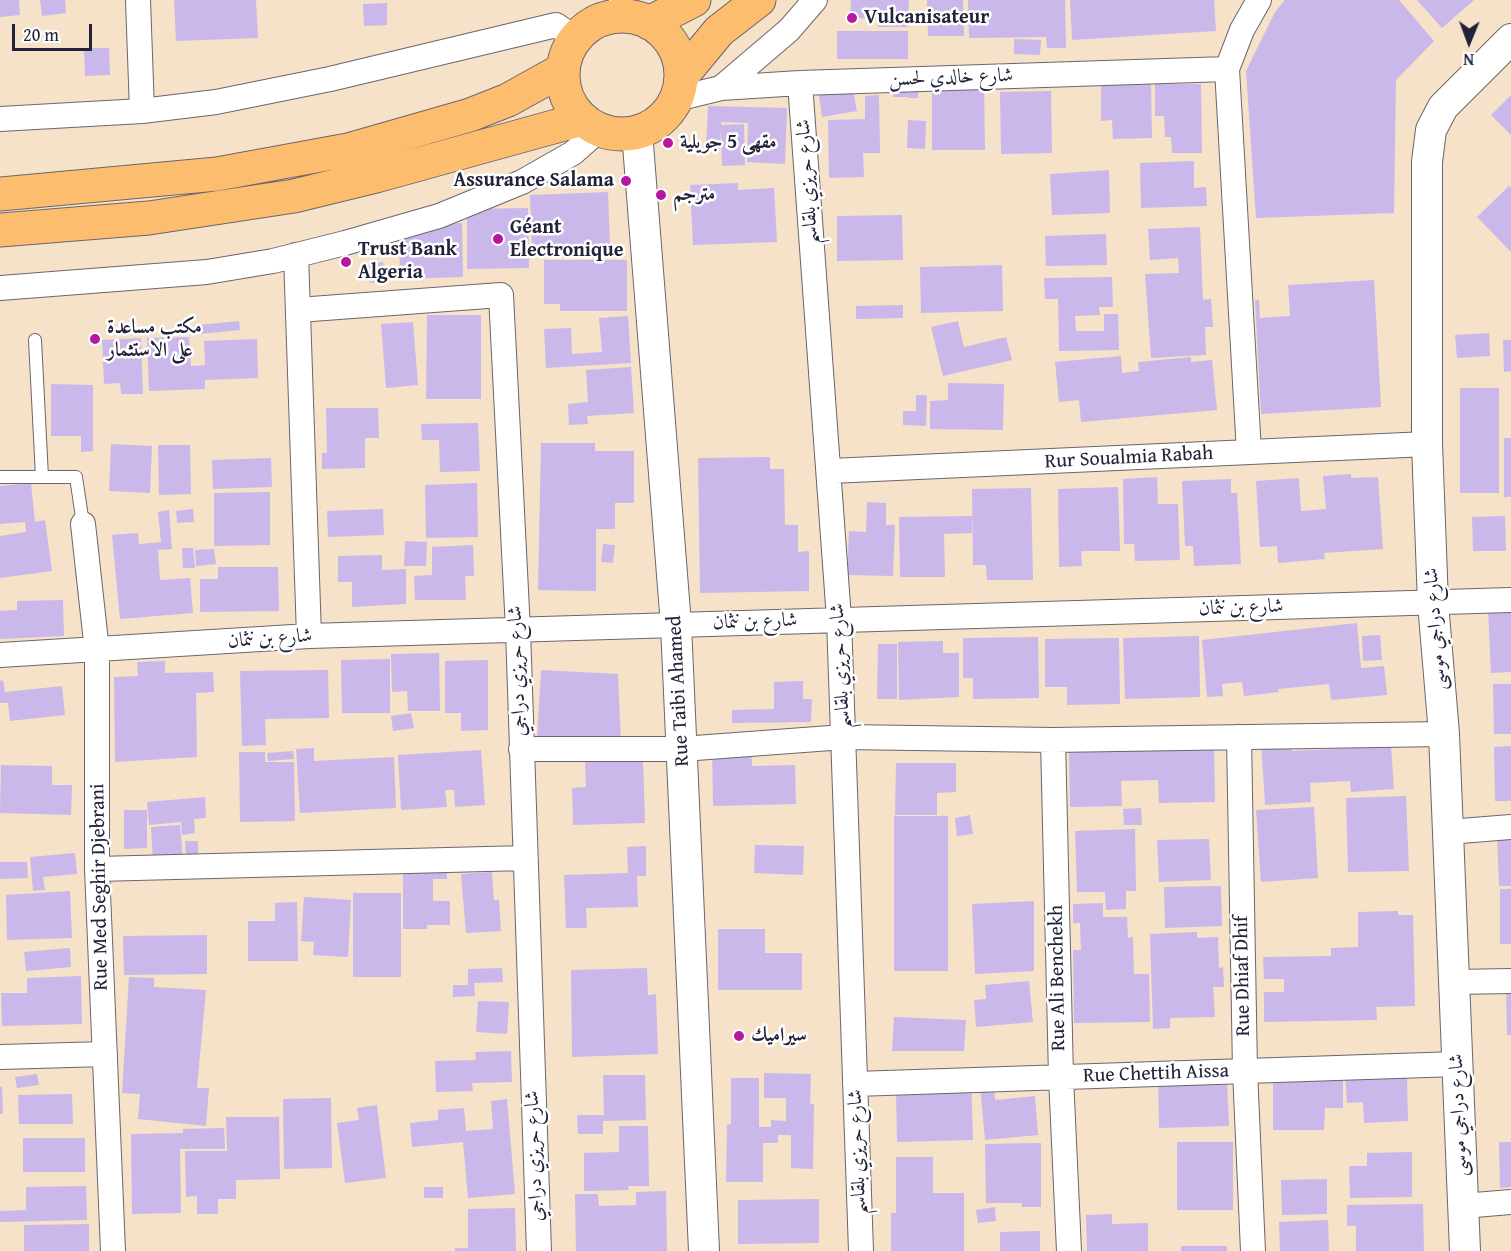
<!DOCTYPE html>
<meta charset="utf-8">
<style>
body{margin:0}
#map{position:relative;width:1511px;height:1251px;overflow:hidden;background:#f5e2c8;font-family:"Gentium Book Plus",serif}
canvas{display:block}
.north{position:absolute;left:1439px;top:12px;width:60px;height:60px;-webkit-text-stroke:4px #fff;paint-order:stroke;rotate:181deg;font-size:16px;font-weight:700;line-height:24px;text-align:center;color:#22223b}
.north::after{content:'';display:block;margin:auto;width:21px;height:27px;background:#22223b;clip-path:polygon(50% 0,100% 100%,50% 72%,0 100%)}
.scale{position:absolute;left:12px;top:24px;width:80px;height:27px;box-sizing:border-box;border:3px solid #22223b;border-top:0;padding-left:8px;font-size:18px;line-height:21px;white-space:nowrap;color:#22223b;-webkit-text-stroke:4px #fff;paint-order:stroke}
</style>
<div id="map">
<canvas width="1511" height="1251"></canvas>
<div class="north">N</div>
<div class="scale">20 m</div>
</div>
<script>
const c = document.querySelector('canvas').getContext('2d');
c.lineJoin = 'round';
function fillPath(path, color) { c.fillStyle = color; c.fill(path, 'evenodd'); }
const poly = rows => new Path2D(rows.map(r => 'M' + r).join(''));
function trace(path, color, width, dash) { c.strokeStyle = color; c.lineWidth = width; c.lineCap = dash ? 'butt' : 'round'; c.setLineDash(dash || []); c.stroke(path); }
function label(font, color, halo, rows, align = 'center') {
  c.font = font + ' "Gentium Book Plus",Amiri,serif'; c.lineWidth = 5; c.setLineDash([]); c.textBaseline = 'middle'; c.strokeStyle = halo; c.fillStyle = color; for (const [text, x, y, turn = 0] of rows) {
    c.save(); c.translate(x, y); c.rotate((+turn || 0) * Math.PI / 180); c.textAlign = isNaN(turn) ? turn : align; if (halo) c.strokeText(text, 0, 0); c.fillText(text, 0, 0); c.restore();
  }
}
fillPath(poly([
 [0,0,19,0,20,15,0,17],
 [40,0,65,0,66,13,42,16],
 [174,0,256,0,258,38,176,41],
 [851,0,909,0,908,27,878,27,879,19,850,18],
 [927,0,963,0,964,36,928,36],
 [968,0,1065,0,1066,48,1047,48,1046,37,969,38],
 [1070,0,1214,0,1216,31,1072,40],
 [1285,0,1399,0,1434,41,1396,80,1394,213,1256,218,1246,71,1275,12],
 [1417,0,1474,0,1442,28],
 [387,3,387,25,364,26,363,4],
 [837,31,908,31,908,59,837,59],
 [1014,39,1041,40,1040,55,1014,54],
 [84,48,109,48,110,75,85,76],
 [1101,74,1151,81,1152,138,1113,139,1112,120,1101,121],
 [909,78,919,79,918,98,908,98],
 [893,79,907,79,908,97,893,97],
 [852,83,857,111,822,117,818,89],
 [932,83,984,83,985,150,932,150],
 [1155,84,1201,84,1202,153,1172,153,1171,137,1165,137,1164,116,1155,116],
 [1051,91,1052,153,1001,154,1000,92],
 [879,95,880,153,863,153,864,177,829,178,828,120,865,119,865,96],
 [1511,95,1511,135,1491,115],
 [708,106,787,108,785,164,747,162,748,123,721,122,721,125,744,124,745,165,722,166,721,127,720,151,706,151],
 [908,120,926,121,925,149,907,148],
 [1194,161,1194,188,1206,187,1207,206,1141,208,1140,163],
 [1109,170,1110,213,1052,215,1050,174],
 [738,183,738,190,774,188,777,242,693,245,690,185],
 [1509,186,1511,188,1511,252,1477,217],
 [608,192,610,246,532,248,530,195],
 [528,208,529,268,467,269,467,209],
 [902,215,903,260,837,261,837,216],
 [462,223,463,277,400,279,399,225],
 [1200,227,1203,300,1211,299,1213,327,1205,327,1206,355,1151,358,1145,274,1179,273,1178,258,1150,260,1148,229],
 [1106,234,1107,265,1046,266,1045,236],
 [544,260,627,260,627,311,560,311,560,304,544,304],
 [383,262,386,281,370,283,366,265],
 [1002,265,1003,311,921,313,920,267],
 [1112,277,1113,307,1099,307,1100,315,1075,316,1076,331,1104,331,1104,314,1118,314,1119,350,1059,351,1058,299,1045,299,1044,278],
 [1374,280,1381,407,1261,414,1255,300,1259,300,1260,318,1290,316,1288,285],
 [903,305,903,318,856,319,856,306],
 [427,315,481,315,481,399,426,399],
 [628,316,631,363,546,368,544,329,571,328,572,354,602,352,599,318],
 [239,321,240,330,199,334,198,325],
 [958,321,964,347,1006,337,1012,360,943,376,931,327],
 [413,322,418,385,386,388,381,324],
 [1489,333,1490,356,1457,358,1455,335],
 [189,337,191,366,205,365,204,341,257,339,258,378,205,380,205,389,149,391,147,338],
 [141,338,143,394,121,394,120,383,104,384,102,340],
 [1503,340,1511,340,1511,371,1504,372],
 [1121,356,1122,373,1139,371,1138,362,1191,357,1191,362,1212,360,1217,410,1081,422,1079,400,1059,402,1055,362],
 [631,367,634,413,587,416,588,424,569,425,568,404,588,402,586,370],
 [948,383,1004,384,1003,430,930,429,930,401,948,400],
 [51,384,93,385,93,451,81,452,81,436,51,436],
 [1460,388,1499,388,1499,493,1460,493],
 [916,395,927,395,926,426,903,425,903,411,916,411],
 [326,408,378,408,379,438,365,438,365,468,322,469,322,453,327,453],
 [478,423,480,471,440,472,439,440,422,440,421,424],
 [1504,438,1511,438,1511,497,1504,497],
 [541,443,595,443,595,451,634,451,634,503,615,503,615,529,596,529,596,591,538,590],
 [111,444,152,446,150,493,109,491],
 [158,445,190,445,191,494,159,495],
 [770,457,770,469,784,469,785,525,798,525,798,552,809,551,809,591,700,593,698,458],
 [271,458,272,487,213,489,212,460],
 [1351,474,1351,478,1378,477,1383,549,1324,553,1325,559,1278,563,1277,546,1260,547,1256,481,1299,478,1301,511,1326,509,1323,476],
 [1157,477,1158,504,1178,504,1180,560,1135,561,1134,544,1124,544,1123,479],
 [1231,479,1231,493,1237,493,1241,564,1194,566,1193,546,1185,546,1182,481],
 [31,483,35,522,45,520,52,571,0,578,0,536,26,532,25,522,0,524,0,486],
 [477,483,478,537,426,538,425,485],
 [1118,487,1120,551,1081,551,1082,566,1059,567,1058,489],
 [1031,488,1033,580,987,580,986,565,973,565,972,489],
 [270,492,270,545,214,546,214,493],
 [867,502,886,503,886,525,895,525,893,576,847,575,849,531,866,532],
 [193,509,194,522,177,523,176,511],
 [383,509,384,535,328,537,327,511],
 [169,510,172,549,158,550,160,580,190,578,193,613,120,619,112,535,138,533,139,544,161,542,158,512],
 [972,516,972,533,944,534,945,577,900,577,899,517],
 [1505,516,1506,551,1473,551,1472,517],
 [405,541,427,542,426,566,404,566],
 [603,544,615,545,613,563,601,562],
 [473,545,474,576,465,576,466,600,415,600,414,576,432,575,432,547],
 [182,548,193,548,195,568,183,568],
 [214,549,216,564,196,566,195,550],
 [382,555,382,570,406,569,406,604,352,607,352,582,338,582,338,556],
 [218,567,278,567,279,611,200,612,200,579,218,579],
 [63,600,64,636,0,639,0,611,17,610,17,601],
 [1511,607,1511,672,1491,673,1488,609],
 [1357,623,1361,668,1384,666,1387,695,1331,700,1329,684,1278,689,1279,692,1244,696,1242,682,1222,684,1223,696,1207,697,1202,640],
 [1380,635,1382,660,1363,661,1362,636],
 [1199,636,1200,697,1125,699,1123,638],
 [1038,637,1039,698,973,699,973,678,963,678,963,638],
 [1119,638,1120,704,1067,705,1067,687,1045,687,1045,639],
 [943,641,943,653,959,653,959,697,899,700,898,642],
 [878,644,897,644,897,699,877,699],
 [439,653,440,711,408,711,407,691,392,692,391,654],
 [390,659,390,713,342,713,341,660],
 [488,660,488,730,461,731,461,713,445,713,445,661],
 [165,661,165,673,213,672,214,692,196,693,197,757,115,762,114,677,138,676,137,662],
 [328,670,329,718,265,719,266,745,242,746,240,671],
 [541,670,618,674,621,743,537,739],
 [3,680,5,692,62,686,65,715,10,721,8,703,0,703,0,681],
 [803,681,803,699,812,699,811,722,732,723,732,710,774,709,774,682],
 [1493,684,1511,684,1511,734,1494,734],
 [411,713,414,728,393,731,391,716],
 [1292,740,1292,751,1391,746,1394,789,1351,792,1350,781,1310,783,1311,802,1265,805,1261,742],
 [1214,744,1215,802,1159,803,1158,780,1121,781,1122,806,1070,807,1069,746],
 [751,746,752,766,795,765,796,804,713,806,712,747],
 [1511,746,1511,801,1495,801,1494,747],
 [314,748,314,761,394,757,396,808,300,813,296,749],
 [481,750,485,805,455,807,454,790,445,790,447,807,401,810,398,755],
 [293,751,294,759,268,761,267,753],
 [239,752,265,752,265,762,294,762,295,821,240,822],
 [643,760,645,823,573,825,572,788,586,787,585,761],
 [896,763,956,763,956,792,937,793,937,815,895,815],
 [1,765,52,766,52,785,72,785,71,815,0,813],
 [1406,796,1409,871,1348,872,1346,798],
 [205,797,206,818,194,819,195,833,182,835,181,822,149,825,147,802],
 [1314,807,1318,878,1261,882,1256,810],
 [1141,808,1142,825,1124,825,1123,809],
 [124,810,147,810,147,848,124,849],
 [970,815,973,834,957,836,955,818],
 [894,816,948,816,948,971,894,971],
 [180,825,183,859,153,861,151,827],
 [1135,829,1136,891,1126,891,1126,909,1106,910,1105,892,1077,892,1075,831],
 [1511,834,1511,886,1499,886,1497,835],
 [1209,839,1211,880,1159,882,1157,840],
 [185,841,198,841,198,860,186,860],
 [755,845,804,846,803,875,754,873],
 [646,846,646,876,637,876,638,907,586,908,587,928,566,928,564,875,628,873,627,847],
 [75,853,77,874,43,877,45,890,33,891,30,857],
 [403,860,447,860,447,879,433,879,433,901,450,901,450,925,427,925,427,929,403,929],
 [0,862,27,862,28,878,0,879],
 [492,872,494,900,499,900,501,931,466,933,461,874],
 [1221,886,1222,926,1165,928,1164,887],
 [1500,889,1511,889,1511,944,1500,944],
 [70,891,72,938,7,940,6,895],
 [353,893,401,893,401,977,353,977],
 [304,897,351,900,348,957,313,955,314,942,301,941],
 [1034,901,1034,971,975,974,972,904],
 [297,902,298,961,248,961,248,921,275,921,275,903],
 [1103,903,1103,917,1127,917,1128,938,1133,937,1134,974,1149,974,1150,1022,1074,1023,1073,950,1081,950,1080,923,1073,923,1073,904],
 [1398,911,1398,915,1413,915,1415,1006,1376,1007,1377,1020,1264,1022,1264,992,1284,992,1284,979,1264,979,1263,957,1331,956,1331,948,1358,947,1358,912],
 [718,929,765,929,765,953,802,953,802,990,718,990],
 [1197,932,1197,938,1218,937,1219,968,1223,967,1224,987,1213,987,1215,1017,1170,1018,1170,1028,1153,1029,1150,934],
 [207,935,207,974,124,975,123,936],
 [70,948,71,967,26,971,24,952],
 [502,968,503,982,474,983,475,996,453,997,453,985,468,985,468,969],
 [647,968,648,995,656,994,658,1054,572,1057,571,970],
 [81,976,82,1024,2,1026,1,993,27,993,27,978],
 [129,977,154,978,154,987,206,990,197,1088,209,1088,206,1126,138,1119,140,1094,122,1093],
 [1029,981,1033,1022,976,1027,974,1000,986,999,985,985],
 [1506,986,1511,986,1511,1035,1507,1035],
 [478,1001,509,1002,507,1034,476,1032],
 [894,1017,966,1020,964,1051,892,1051],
 [511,1051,512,1082,472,1083,473,1091,436,1092,435,1061,476,1060,475,1052],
 [1158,1069,1227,1082,1229,1126,1159,1128],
 [1345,1072,1407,1077,1408,1121,1364,1123,1363,1102,1347,1103],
 [764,1073,811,1074,810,1104,814,1104,813,1169,791,1168,791,1135,778,1135,778,1143,763,1143,763,1182,726,1182,727,1125,731,1124,731,1078,759,1078,759,1127,771,1127,771,1120,786,1121,786,1098,764,1098],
 [37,1074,39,1085,17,1088,15,1077],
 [971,1074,973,1140,897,1142,896,1089],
 [603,1075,645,1075,646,1120,603,1121,603,1134,578,1134,577,1115,604,1115],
 [1273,1078,1343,1078,1343,1108,1325,1108,1324,1130,1273,1130],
 [994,1084,995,1100,1035,1096,1038,1135,985,1140,980,1085],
 [0,1087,2,1087,3,1114,0,1114],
 [72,1094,73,1124,19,1124,18,1095],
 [331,1098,332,1168,284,1169,283,1099],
 [507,1099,515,1194,468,1198,463,1142,412,1147,410,1123,438,1120,438,1110,464,1108,466,1131,493,1129,491,1101],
 [377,1105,386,1178,345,1183,337,1123,359,1120,357,1108],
 [226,1117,279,1117,280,1179,236,1180,236,1199,218,1199,218,1214,197,1214,197,1196,186,1197,185,1151,227,1151],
 [619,1126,648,1126,649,1186,628,1186,629,1190,584,1191,584,1153,619,1152],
 [224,1128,225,1149,180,1149,181,1213,132,1214,131,1134,183,1133,183,1129],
 [23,1138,85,1138,85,1172,23,1172],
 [1177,1142,1233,1142,1233,1210,1177,1210],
 [1499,1142,1511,1142,1511,1187,1500,1188],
 [1041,1143,1041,1207,1022,1207,1022,1203,986,1203,985,1144],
 [1412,1152,1412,1197,1350,1198,1349,1166,1367,1166,1367,1153],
 [896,1157,933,1157,933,1193,964,1193,964,1251,891,1251,891,1213,896,1213],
 [1327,1179,1327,1214,1282,1215,1281,1180],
 [86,1186,87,1220,0,1222,0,1211,26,1210,26,1187],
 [424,1187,443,1187,443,1198,424,1198],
 [666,1191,667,1251,576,1251,575,1194,598,1194,599,1206,636,1205,636,1192],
 [819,1199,819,1243,738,1244,738,1200],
 [1423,1204,1424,1251,1356,1251,1356,1226,1347,1226,1347,1205],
 [995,1207,996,1221,978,1223,976,1210],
 [515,1208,516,1251,455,1251,455,1248,468,1248,468,1209],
 [1112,1214,1112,1224,1148,1223,1148,1251,1087,1251,1086,1215],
 [1328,1220,1329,1251,1280,1251,1279,1222],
 [89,1224,89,1251,24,1251,24,1225],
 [1040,1231,1040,1251,1000,1251,1000,1232],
 [1181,1246,1227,1246,1227,1251,1181,1251]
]), '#cab8ea');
const service = poly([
 [615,0,616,17],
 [35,340,42,477],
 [0,477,76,477,83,524]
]);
const minor = poly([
 [138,0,142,111],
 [800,83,839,619,861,1251],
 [721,88,789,30,815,0],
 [676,99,721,88,800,83,1227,69],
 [0,119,142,111,216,102,330,79,556,25,575,38],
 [296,255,309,636],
 [0,288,207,272,273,261,345,243,439,216,522,182,573,153,599,130],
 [298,310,501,295,518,630,539,1251],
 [1249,452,1227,69,1242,30,1259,0],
 [830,471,1427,444],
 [83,524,97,651,97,869,113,1251],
 [0,655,309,636,1511,600],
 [1239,737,1245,1071,1253,1251],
 [1053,740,1061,1077,1069,1251],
 [521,749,682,749,844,737,1053,740,1444,734],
 [1448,832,1511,827],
 [97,869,525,858],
 [1454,982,1511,981],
 [0,1057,105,1054],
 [855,1084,1457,1064],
 [1463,1206,1511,1202]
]);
const tertiary = poly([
 [637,132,676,625,704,1251],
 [1465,1251,1444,734,1433,603,1427,444,1427,162,1431,130,1443,107,1511,39]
]);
const primary = poly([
 '563 75a59 59 0 1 1 118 0a59 59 0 1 1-118 0Z',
 [649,23,694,0],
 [681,77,719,31,759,0],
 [0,194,217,174,348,150,470,115,508,100,562,70],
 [0,230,149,218,294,196,376,176,582,119]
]);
trace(service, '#6c656c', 14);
trace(minor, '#6c656c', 26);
trace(tertiary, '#6c656c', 32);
trace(primary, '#6c656c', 35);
trace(service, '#fff', 12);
trace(minor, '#fff', 24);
trace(tertiary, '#fff', 30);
trace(primary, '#fcbd6f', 33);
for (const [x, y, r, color] of [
 [852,18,6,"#b5179e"],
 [668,143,6,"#b5179e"],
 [626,181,6,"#b5179e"],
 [661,195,6,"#b5179e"],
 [498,239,6,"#b5179e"],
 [346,262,6,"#b5179e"],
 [95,339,6,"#b5179e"],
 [739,1036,6,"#b5179e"]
]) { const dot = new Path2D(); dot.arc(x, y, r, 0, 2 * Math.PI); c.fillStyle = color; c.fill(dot); trace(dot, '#fff', 2); }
label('bold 20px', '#22223b', '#fff', [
 ["Vulcanisateur",864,18],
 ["مقهى 5 جويلية",680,143],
 ["Assurance Salama",614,181,"right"],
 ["مترجم",673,195],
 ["Géant",510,228],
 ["Electronique",510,251],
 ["Trust Bank",358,250],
 ["Algeria",358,273],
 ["مكتب مساعدة",107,328],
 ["على الاستثمار",107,351],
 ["سيراميك",751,1036]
], 'left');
label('20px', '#22223b', '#fff', [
 ["شارع خالدي لحسن",951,78,-2],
 ["شارع حريزي بلقاسم",808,182,-94],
 ["Rur Soualmia Rabah",1129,458,-3],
 ["شارع بن نثمان",1241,608,-2],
 ["شارع بن نثمان",755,622,-2],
 ["شارع دراجي موسى",1436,629,-94],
 ["شارع بن نثمان",270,639,-4],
 ["شارع حريزي بلقاسم",841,666,-93],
 ["شارع حريزي دراجي",518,671,-92],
 ["Rue Taibi Ahamed",679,691,-93],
 ["Rue Med Seghir Djebrani",100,887,-91],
 ["Rue Dhiaf Dhif",1243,976,-91],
 ["Rue Ali Benchekh",1058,978,-91],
 ["Rue Chettih Aissa",1156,1074,-2],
 ["شارع دراجي موسى",1459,1115,-92],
 ["شارع حريزي بلقاسم",858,1152,-92],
 ["شارع حريزي دراجي",535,1156,-92]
]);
</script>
